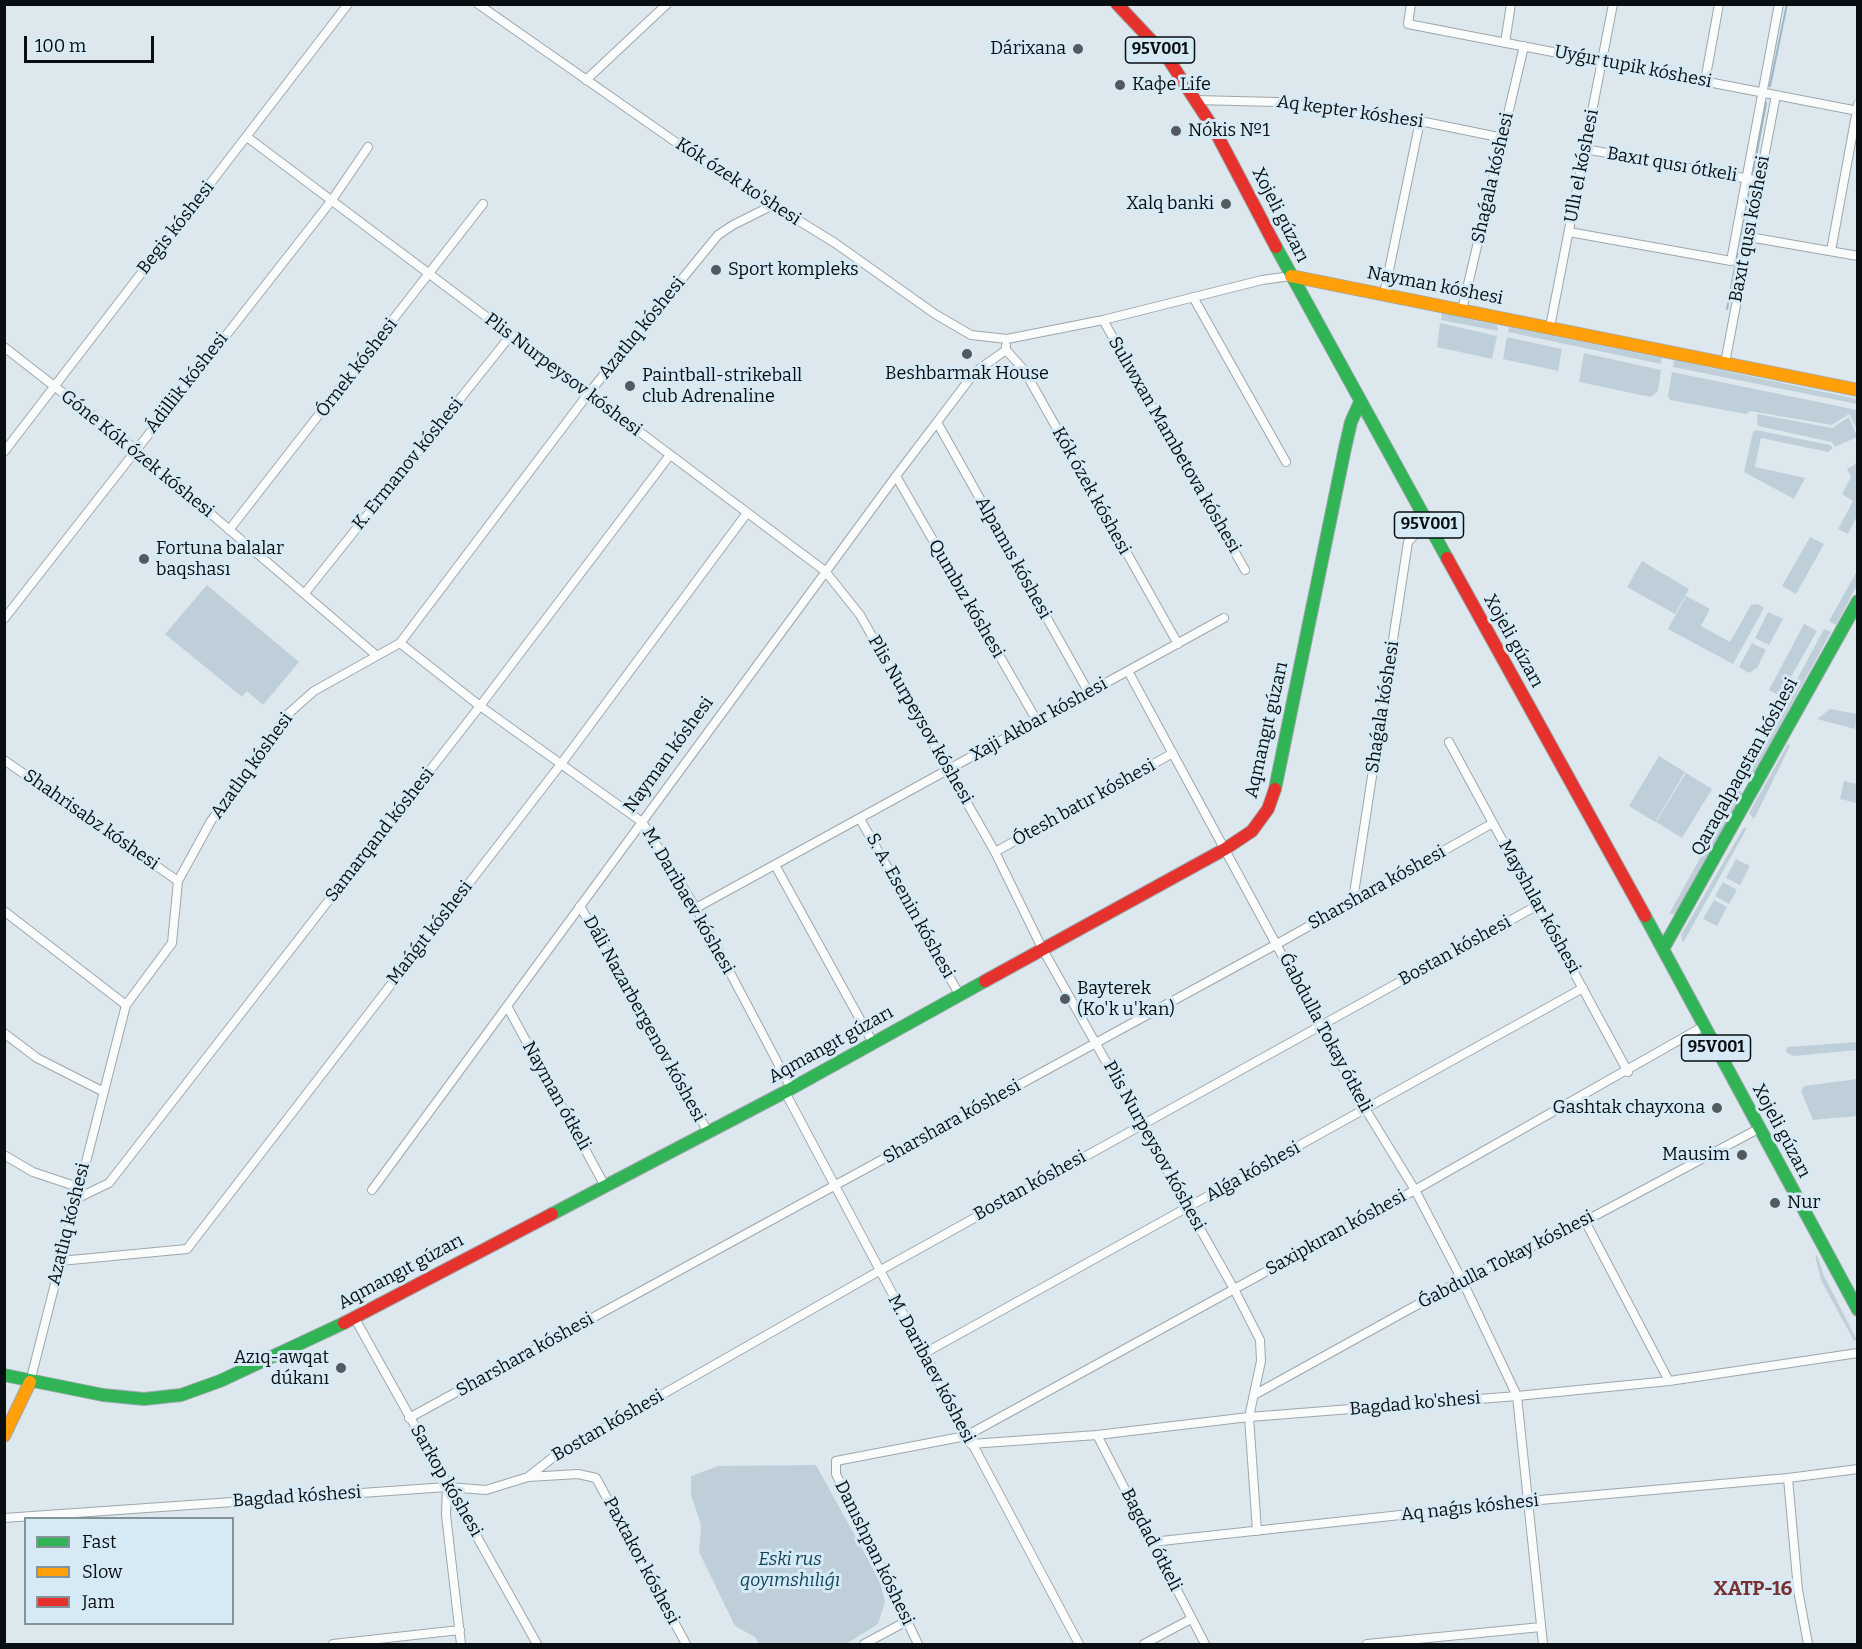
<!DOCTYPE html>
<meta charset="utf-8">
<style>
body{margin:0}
#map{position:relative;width:1862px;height:1649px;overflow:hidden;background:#dde8ee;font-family:Bitter,serif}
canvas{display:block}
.frame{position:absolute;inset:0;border:6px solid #080e12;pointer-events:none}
.legend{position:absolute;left:24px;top:1517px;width:210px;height:108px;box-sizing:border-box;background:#d6eaf5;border:2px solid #84929a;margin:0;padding:8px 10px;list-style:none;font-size:18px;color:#080e12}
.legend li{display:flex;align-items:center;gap:12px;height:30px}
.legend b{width:30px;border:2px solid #84929a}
.scale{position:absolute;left:24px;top:36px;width:130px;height:27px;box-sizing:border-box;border:3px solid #080e12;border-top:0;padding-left:8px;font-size:18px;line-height:21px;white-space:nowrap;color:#080e12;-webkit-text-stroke:4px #d6eaf5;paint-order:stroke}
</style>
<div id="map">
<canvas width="1862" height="1649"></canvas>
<div class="frame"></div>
<ul class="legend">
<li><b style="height:8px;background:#30b455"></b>Fast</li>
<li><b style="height:8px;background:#ff9f0a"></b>Slow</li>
<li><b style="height:8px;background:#e5322d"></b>Jam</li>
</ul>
<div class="scale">100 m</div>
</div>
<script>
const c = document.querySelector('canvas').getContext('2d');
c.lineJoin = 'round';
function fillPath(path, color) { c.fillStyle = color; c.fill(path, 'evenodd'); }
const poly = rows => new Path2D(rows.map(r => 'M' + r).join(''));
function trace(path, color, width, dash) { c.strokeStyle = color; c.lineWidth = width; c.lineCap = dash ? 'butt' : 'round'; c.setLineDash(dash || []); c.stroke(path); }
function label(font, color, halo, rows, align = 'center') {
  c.font = font + ' Bitter,serif'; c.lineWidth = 6; c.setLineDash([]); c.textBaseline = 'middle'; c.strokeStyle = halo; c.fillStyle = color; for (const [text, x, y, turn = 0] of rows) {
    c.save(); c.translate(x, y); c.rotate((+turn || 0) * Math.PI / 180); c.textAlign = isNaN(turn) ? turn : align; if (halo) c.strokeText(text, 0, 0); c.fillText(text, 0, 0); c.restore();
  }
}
fillPath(poly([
 [1442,313,1497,325,1498,331,1441,320],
 [1440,323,1497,336,1492,359,1437,347],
 [1509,327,1662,358,1661,364,1508,332],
 [1507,337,1562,349,1558,371,1503,359],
 [1584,353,1661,370,1658,391,1651,397,1579,382],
 [1674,360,1857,399,1857,404,1673,367],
 [1672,372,1857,410,1857,429,1849,414,1832,425,1750,411,1746,414,1670,400,1668,396],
 [1757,414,1832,428,1849,417,1857,437,1835,447,1832,442,1758,426],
 [1756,430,1830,445,1833,448,1828,452,1761,438,1755,467,1805,478,1794,499,1744,472,1753,432],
 [1857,463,1857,516,1848,534,1838,529,1853,501,1842,494,1851,477,1847,469],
 [1810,537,1824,544,1796,594,1782,586],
 [1642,561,1689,589,1675,614,1627,587],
 [1857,571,1857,585,1836,625,1829,621],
 [207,585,299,662,263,705,247,691,242,697,165,634],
 [1686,596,1710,609,1701,626,1730,642,1751,605,1758,604,1764,608,1733,664,1668,629],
 [1768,612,1783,619,1769,645,1755,638],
 [1804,624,1817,631,1780,696,1769,690],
 [1824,629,1831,632,1751,778,1743,780],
 [1752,643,1766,650,1757,668,1749,673,1739,667],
 [1830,709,1857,714,1855,729,1817,719],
 [1788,744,1790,746,1754,819,1749,813],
 [1659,756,1685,772,1655,822,1629,806],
 [1686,773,1712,789,1682,838,1656,822],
 [1844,781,1857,784,1857,803,1840,799],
 [1739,788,1743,795,1675,914,1669,914],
 [1744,827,1747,828,1683,943,1681,935],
 [1736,859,1750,866,1740,885,1726,878],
 [1723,882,1737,890,1729,904,1715,896],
 [1714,900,1727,907,1717,926,1703,919],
 [1857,1042,1857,1053,1857,1050,1793,1056,1786,1052,1787,1047],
 [1857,1079,1857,1116,1813,1120,1801,1091,1804,1086],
 [1815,1255,1817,1255,1824,1276,1857,1340,1854,1341,1821,1280],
 [816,1465,880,1581,885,1602,878,1624,846,1644,759,1644,755,1637,735,1626,699,1552,701,1525,691,1495,691,1476,718,1466]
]), '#becfd9');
trace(poly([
 [1770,86,1787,4],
 [1753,173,1766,103],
 [1727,309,1750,187]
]), '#9ab8c8', 2);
const street = poly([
 [478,4,707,164,835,243,935,314,971,335,1007,339,1103,320,1262,280,1291,276],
 [1411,4,1408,24,1858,111],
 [1505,43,1511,4],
 [586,80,667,4],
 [1705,81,1719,4],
 [1196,100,1276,102,1420,121,1503,138],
 [247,137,825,571,860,615,995,852,1042,948,1234,1289,1260,1340,1261,1361,1249,1417,1257,1531],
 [1585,149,1760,181],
 [1569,232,1731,261,1779,4],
 [1749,237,1858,256],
 [1831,251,1858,104],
 [1384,294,1420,121],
 [1193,297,1286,462],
 [1462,310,1524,46],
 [1103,320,1245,570],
 [1550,327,1613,4],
 [1006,346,1006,350,1024,370,1178,644],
 [4,347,135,449,377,656],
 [1725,363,1776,95],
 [938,424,1089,693],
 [4,452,348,4],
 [896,476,1037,721],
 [229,530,483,204],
 [305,593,511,335],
 [4,619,332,200,368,147],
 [400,643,480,706,642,822,696,908,791,1088],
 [1128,671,1366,1110,1415,1190,1462,1280,1517,1396,1543,1644],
 [1449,742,1628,1072],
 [4,760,178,881],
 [860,819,959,994],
 [995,852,1173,753],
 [775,865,873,1043],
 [1353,900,1408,542,1427,521],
 [580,906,708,1132],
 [696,908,1224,618],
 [4,911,126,1005],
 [507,1006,605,1186],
 [4,1033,37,1058,102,1091],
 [785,1092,1079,1644],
 [4,1155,33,1172,78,1187],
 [372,1190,896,476,975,372,1006,350],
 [76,1199,109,1183,480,706,670,455],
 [1585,1221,1669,1381],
 [60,1261,187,1249,561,764,747,513],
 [354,1317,537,1644],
 [923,1354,1583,988],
 [30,1382,126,1005,172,943,178,881,211,821,288,714,314,691,400,643,588,394,718,235,733,225,771,206],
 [1254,1395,1462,1280,1585,1221,1760,1128],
 [409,1418,1277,944,1493,823],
 [1097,1435,1205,1644],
 [971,1444,1097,1435,1249,1417,1517,1396,1669,1381,1858,1353],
 [528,1477,556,1455,879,1271,1538,905],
 [1788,1478,1798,1590,1808,1644],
 [447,1487,446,1515,461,1644],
 [4,1518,447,1487,486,1490,528,1477,578,1474,596,1478,686,1644],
 [1152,1542,1529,1501,1788,1478,1858,1469],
 [333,1644,460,1630],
 [864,1644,907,1621],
 [918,1644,836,1474,836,1461,966,1436,1415,1190,1704,1026],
 [1144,1644,1191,1619],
 [1367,1644,1541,1627]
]);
const fast = poly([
 [1276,247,1447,558],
 [1275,789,1345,448,1351,422,1360,402],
 [1645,916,1858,1310],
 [1663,949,1858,601],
 [552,1214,785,1092,985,981],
 [4,1375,103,1395,144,1399,181,1395,220,1381,344,1323]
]);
const slow = poly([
 [1291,276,1858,390],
 [4,1436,30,1382]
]);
const jam = poly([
 [1117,4,1167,57,1214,129,1276,247],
 [1447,558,1645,916],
 [985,981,1225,849,1252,831,1268,809,1275,789],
 [344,1323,552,1214]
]);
trace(street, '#9ea6aa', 10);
trace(fast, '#9ea6aa', 14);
trace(slow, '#9ea6aa', 14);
trace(jam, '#9ea6aa', 14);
trace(street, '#fafcfc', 8);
trace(fast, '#30b455', 12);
trace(slow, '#ff9f0a', 12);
trace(jam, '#e5322d', 12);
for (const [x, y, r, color] of [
 [1078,49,6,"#535a5f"],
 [1120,85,6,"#535a5f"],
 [1176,131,6,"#535a5f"],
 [1226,204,6,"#535a5f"],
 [716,270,6,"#535a5f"],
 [967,354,6,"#535a5f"],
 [630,386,6,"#535a5f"],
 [144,559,6,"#535a5f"],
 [1065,999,6,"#535a5f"],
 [1717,1108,6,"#535a5f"],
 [1742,1155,6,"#535a5f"],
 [1775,1203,6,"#535a5f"],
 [341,1368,6,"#535a5f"]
]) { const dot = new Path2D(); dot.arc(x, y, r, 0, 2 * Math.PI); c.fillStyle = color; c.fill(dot); trace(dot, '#d6eaf5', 2); }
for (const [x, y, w] of [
 [1160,50,69],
 [1429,525,69],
 [1716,1048,69]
]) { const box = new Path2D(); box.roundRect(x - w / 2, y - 13, w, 26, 4.5); c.fillStyle = '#d6eaf5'; c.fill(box); trace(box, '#080e12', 1.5); }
label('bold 16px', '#080e12', null, [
 ["95V001",1160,50],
 ["95V001",1429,525],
 ["95V001",1716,1048]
]);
label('18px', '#080e12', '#d6eaf5', [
 ["Dárixana",1066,49,"right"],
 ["Кафе Life",1132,85],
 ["Nókis №1",1188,131],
 ["Xalq banki",1214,204,"right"],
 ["Sport kompleks",728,270],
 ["Beshbarmak House",967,374,"center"],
 ["Paintball-strikeball",642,376],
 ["club Adrenaline",642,397],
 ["Fortuna balalar",156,549],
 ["baqshası",156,570],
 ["Bayterek",1077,989],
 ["(Ko'k u'kan)",1077,1010],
 ["Gashtak chayxona",1705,1108,"right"],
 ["Mausim",1730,1155,"right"],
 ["Nur",1787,1203],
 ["Azıq-awqat",329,1358,"right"],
 ["dúkanı",329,1379,"right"]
], 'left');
label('18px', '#080e12', '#d6eaf5', [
 ["Uyǵır tupik kóshesi",1633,67,11],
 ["Aq kepter kóshesi",1350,112,8],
 ["Baxıt qusı ótkeli",1672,165,10],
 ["Ullı el kóshesi",1582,166,-79],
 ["Shaǵala kóshesi",1493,178,-77],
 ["Kók ózek ko'shesi",738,182,33],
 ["Xojeli gúzarı",1280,215,63],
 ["Begis kóshesi",176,228,-52],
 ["Baxıt qusı kóshesi",1750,229,-79],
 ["Nayman kóshesi",1435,286,11],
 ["Azatlıq kóshesi",642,328,-51],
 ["Órnek kóshesi",357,368,-52],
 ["Plis Nurpeysov kóshesi",563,375,37],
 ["Ádillik kóshesi",187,383,-52],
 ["Sulıwxan Mambetova kóshesi",1174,445,60],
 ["Góne Kók ózek kóshesi",137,454,39],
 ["K. Ermanov kóshesi",408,464,-51],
 ["Kók ózek kóshesi",1091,491,61],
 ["Alpamıs kóshesi",1013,558,61],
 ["Qumbız kóshesi",966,599,60],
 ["Xojeli gúzarı",1513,641,61],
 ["Shaǵala kóshesi",1383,707,-81],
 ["Plis Nurpeysov kóshesi",920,720,60],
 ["Xaji Akbar kóshesi",1039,720,-29],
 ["Aqmangıt gúzarı",1267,730,-77],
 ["Nayman kóshesi",669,755,-54],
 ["Azatlıq kóshesi",252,766,-54],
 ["Qaraqalpaqstan kóshesi",1745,767,-61],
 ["Ótesh batır kóshesi",1084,803,-29],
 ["Shahrisabz kóshesi",91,820,35],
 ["Samarqand kóshesi",380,835,-52],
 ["Sharshara kóshesi",1377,888,-29],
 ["M. Daribaev kóshesi",688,901,60],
 ["S. A. Esenin kóshesi",910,906,61],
 ["Mayshılar kóshesi",1539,907,61],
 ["Mańǵıt kóshesi",430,933,-52],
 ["Bostan kóshesi",1455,951,-29],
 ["Dáli Nazarbergenov kóshesi",644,1019,61],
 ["Ǵabdulla Tokay ótkeli",1325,1033,62],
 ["Aqmangıt gúzarı",831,1045,-29],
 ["Nayman ótkeli",556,1096,61],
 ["Sharshara kóshesi",952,1122,-29],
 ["Xojeli gúzarı",1781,1131,62],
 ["Plis Nurpeysov kóshesi",1154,1146,61],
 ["Alǵa kóshesi",1253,1172,-29],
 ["Bostan kóshesi",1030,1186,-29],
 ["Azatlıq kóshesi",69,1224,-76],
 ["Saxipkıran kóshesi",1336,1233,-29],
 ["Ǵabdulla Tokay kóshesi",1506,1260,-27],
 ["Aqmangıt gúzarı",401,1272,-28],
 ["Sharshara kóshesi",525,1355,-29],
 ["M. Daribaev kóshesi",931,1369,62],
 ["Bagdad ko'shesi",1415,1404,-5],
 ["Bostan kóshesi",608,1426,-30],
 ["Sarkop kóshesi",446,1481,60],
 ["Bagdad kóshesi",297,1497,-4],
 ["Aq naǵıs kóshesi",1470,1508,-6],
 ["Bagdad ótkeli",1151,1540,63],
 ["Danıshpan kóshesi",874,1553,64],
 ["Paxtakor kóshesi",641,1561,62]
]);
label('italic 18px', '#11435a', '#d6eaf5', [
 ["Eski rus",790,1560],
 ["qoyımshılıǵı",790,1581]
]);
label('bold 20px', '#783130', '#d6eaf5', [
 ["XATP-16",1753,1589]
]);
</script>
